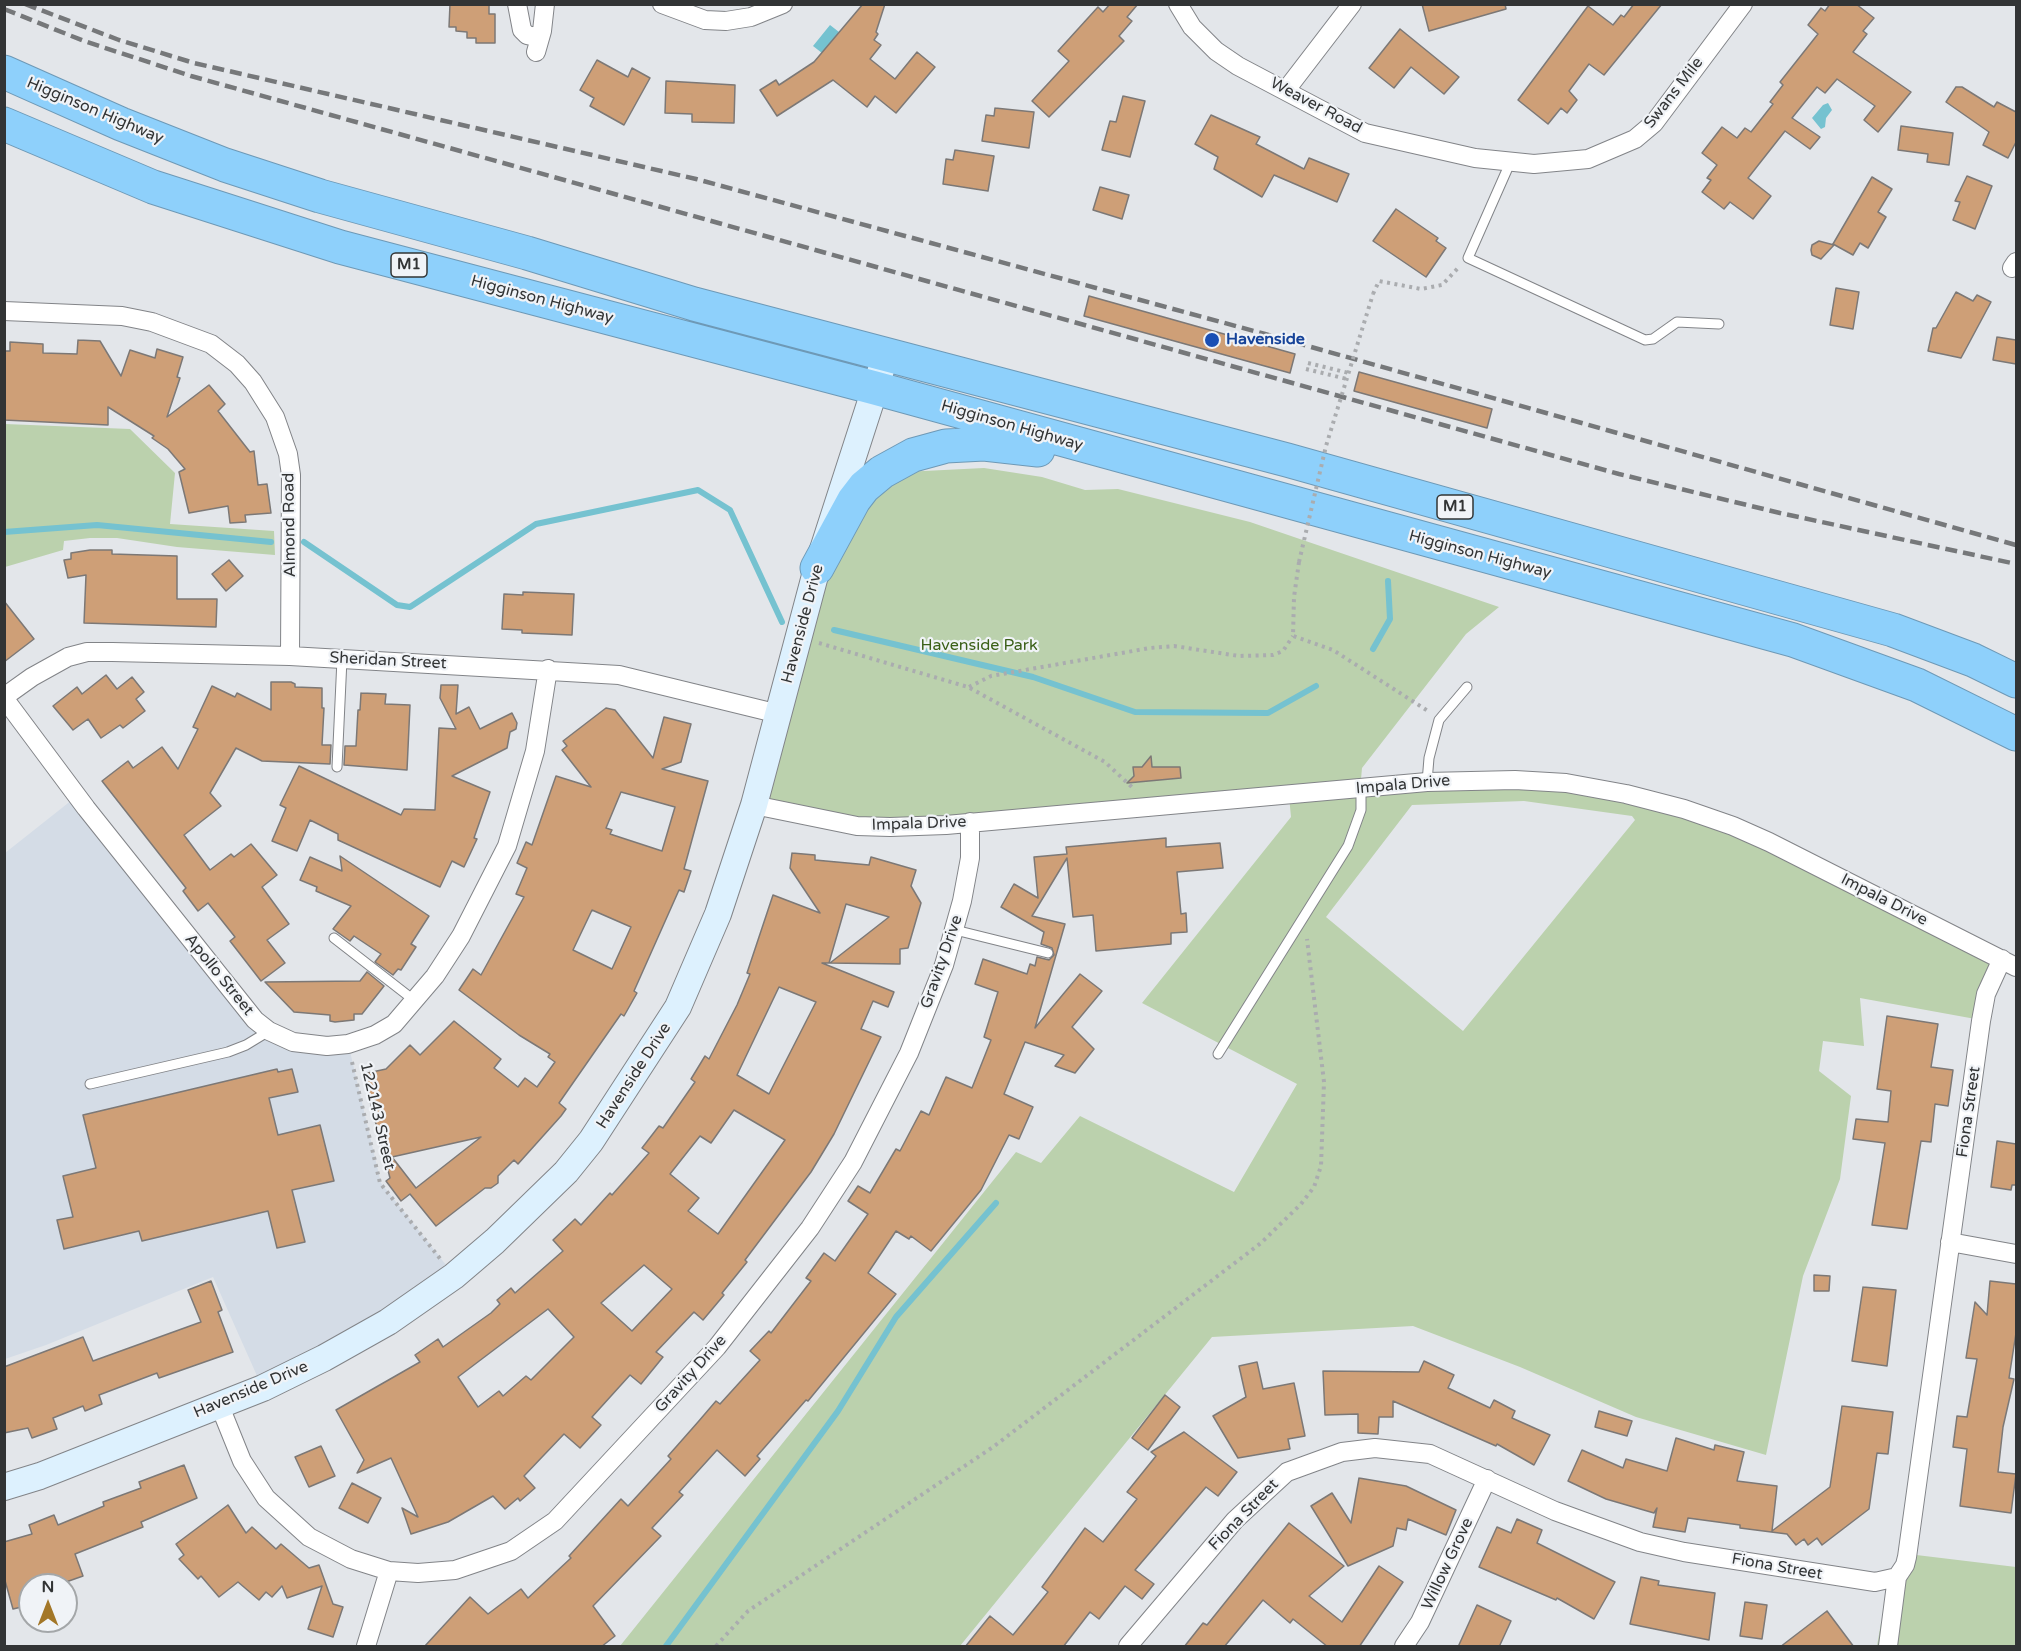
<!DOCTYPE html>
<style>
body{margin:0}
#map{position:relative;width:2021px;height:1651px;overflow:hidden;background:#e3e6ea;font-family:"Varela Round",sans-serif}
canvas{display:block}
.frame{position:absolute;inset:0;border:6px solid #323435;pointer-events:none}
.north{position:absolute;left:18px;top:1573px;width:60px;height:60px;box-sizing:border-box;background:#f0f3f7;border:2px solid #a4a7a9;border-radius:50%;rotate:0deg;font-size:16px;font-weight:700;line-height:24px;text-align:center;color:#323435}
.north::after{content:'';display:block;margin:auto;width:21px;height:27px;background:#a37728;clip-path:polygon(50% 0,100% 100%,50% 72%,0 100%)}
</style>
<div id="map">
<canvas width="2021" height="1651"></canvas>
<div class="frame"></div>
<div class="north">N</div>
</div>
<script>
const c = document.querySelector('canvas').getContext('2d');
c.lineJoin = 'round';
function fillPath(path, color) { c.fillStyle = color; c.fill(path, 'evenodd'); }
const poly = rows => new Path2D(rows.map(r => 'M' + r).join(''));
function trace(path, color, width, dash) { c.strokeStyle = color; c.lineWidth = width; c.lineCap = dash ? 'butt' : 'round'; c.setLineDash(dash || []); c.stroke(path); }
function label(font, color, halo, rows, align = 'center') {
  c.font = font + ' "Varela Round",sans-serif'; c.lineWidth = 4.5; c.setLineDash([]); c.textBaseline = 'middle'; c.strokeStyle = halo; c.fillStyle = color; for (const [text, x, y, turn = 0] of rows) {
    c.save(); c.translate(x, y); c.rotate((+turn || 0) * Math.PI / 180); c.textAlign = isNaN(turn) ? turn : align; if (halo) c.strokeText(text, 0, 0); c.fillText(text, 0, 0); c.restore();
  }
}
fillPath(poly([
 [77,796,270,1030,348,1043,381,1183,454,1275,262,1387,213,1277,46,1345,5,1359,5,853]
]), '#d4dce6');
fillPath(poly([
 [5,424,130,429,175,473,170,524,274,531,275,555,177,547,117,538,90,538,64,541,63,550,5,567],
 [984,468,1042,477,1085,490,1118,489,1250,522,1499,607,1466,634,1362,768,1360,790,1479,780,1669,805,2002,959,1981,1020,1860,998,1864,1046,1823,1041,1819,1071,1851,1096,1840,1179,1803,1276,1766,1455,1636,1417,1520,1367,1413,1326,1212,1337,960,1646,620,1646,1016,1152,1041,1163,1080,1116,1234,1192,1297,1084,1142,1003,1291,817,1289,796,891,827,755,805,817,571,884,473],
 [1524,801,1632,816,1635,820,1463,1031,1326,917,1412,805],
 [1908,1554,2016,1567,2016,1646,1877,1646,1881,1623,1889,1623]
]), '#bbd1ad');
fillPath(poly([
 [830,25,839,32,822,53,813,46],
 [1828,103,1832,110,1826,118,1825,127,1821,129,1812,118,1823,105]
]), '#75c2d0');
trace(poly([
 [4,532,97,525,271,542],
 [304,542,397,605,410,607,536,524,698,490,730,510,782,622],
 [834,630,1033,677,1135,712,1268,713,1316,686],
 [1373,649,1390,619,1388,581],
 [666,1646,838,1411,896,1317,996,1203]
]), '#75c2d0', 6);
const building = poly([
 [450,4,489,4,489,14,495,14,495,43,476,43,476,38,467,38,467,32,456,31,456,27,449,27,450,4],
 [863,4,885,4,876,32,878,34,874,40,881,45,870,59,895,79,917,52,935,67,896,113,875,96,867,107,833,80,777,116,760,90,776,80,779,85,814,62,863,4],
 [1110,4,1138,4,1127,17,1132,21,1119,36,1124,41,1049,117,1032,101,1069,61,1058,51,1098,7,1103,12,1110,4],
 [1422,4,1505,4,1506,9,1429,31,1422,4],
 [1634,4,1662,4,1604,75,1589,64,1569,91,1577,100,1567,113,1561,108,1548,124,1518,100,1588,6,1613,25,1621,15,1624,17,1634,4],
 [1830,4,1856,4,1874,18,1863,31,1867,34,1853,52,1911,92,1878,132,1864,120,1875,106,1837,79,1825,93,1817,87,1792,118,1820,137,1810,149,1785,131,1748,178,1771,196,1753,219,1730,202,1724,209,1702,192,1711,180,1707,178,1717,165,1702,153,1722,127,1737,138,1745,128,1751,132,1773,104,1770,102,1783,85,1780,82,1818,34,1808,25,1821,8,1825,11,1830,4],
 [1400,29,1459,77,1444,94,1411,67,1394,88,1369,68,1400,29],
 [597,60,628,77,632,68,650,78,624,125,590,106,594,98,580,90,597,60],
 [666,81,735,85,734,123,692,122,692,114,665,113,666,81],
 [1956,87,1962,87,1994,107,1997,102,2016,112,2016,142,2008,158,1983,145,1989,132,1946,102,1956,87],
 [1123,96,1145,101,1130,157,1102,150,1110,121,1116,122,1123,96],
 [995,108,1034,112,1029,148,982,141,986,115,994,116,995,108],
 [1211,115,1260,137,1256,144,1304,169,1309,158,1349,174,1337,202,1274,175,1262,197,1214,169,1218,157,1195,144,1211,115],
 [1901,126,1953,133,1949,165,1927,162,1928,154,1898,150,1901,126],
 [955,150,994,156,988,191,943,184,946,159,953,160,955,150],
 [1967,176,1992,186,1975,229,1953,220,1960,202,1955,201,1967,176],
 [1872,177,1892,189,1878,212,1886,217,1868,248,1860,243,1853,255,1833,244,1872,177],
 [1100,187,1129,195,1122,219,1093,210,1100,187],
 [1396,209,1438,238,1436,241,1446,248,1426,277,1373,241,1396,209],
 [1819,241,1834,245,1821,259,1812,255,1811,250,1812,245,1819,241],
 [1836,288,1859,292,1853,329,1830,325,1836,288],
 [1956,292,1973,301,1977,295,1991,302,1961,358,1928,351,1933,328,1936,328,1956,292],
 [1089,296,1295,354,1290,373,1084,316,1089,296],
 [1997,337,2016,340,2016,364,1993,360,1997,337],
 [78,340,100,341,121,376,130,350,155,358,157,349,183,357,177,377,180,378,167,417,209,385,225,404,218,411,250,452,254,451,258,485,267,484,271,513,245,515,246,522,230,523,228,506,189,513,179,472,185,469,168,449,152,438,154,436,108,407,108,425,4,420,4,351,10,351,10,342,43,344,43,353,77,354,78,340],
 [1359,372,1492,409,1487,428,1354,391,1359,372],
 [90,550,112,550,112,554,177,556,177,599,217,599,216,627,84,623,86,575,68,578,64,560,71,559,71,553,90,550],
 [229,560,243,576,226,591,212,574,229,560],
 [523,592,574,594,572,635,522,633,522,630,502,629,504,594,523,595,523,592],
 [4,601,34,639,4,662,4,601],
 [106,675,117,689,132,677,144,692,136,699,145,711,123,728,120,725,101,738,88,719,73,730,53,706,77,687,82,694,106,675],
 [271,682,291,682,295,684,295,687,322,688,322,708,324,708,322,745,331,745,330,764,262,761,236,748,210,793,221,806,184,835,210,870,231,854,234,857,251,844,277,875,262,887,289,924,267,940,285,963,261,981,230,941,235,937,208,903,198,911,183,891,186,888,102,781,128,761,133,768,162,747,178,769,198,729,193,727,212,686,235,697,237,693,271,710,271,682],
 [441,685,458,685,456,714,469,707,480,729,512,713,517,723,516,729,510,732,507,748,452,776,490,792,474,838,477,839,464,867,452,861,440,887,338,840,338,834,310,820,297,851,272,841,286,808,280,805,299,766,401,815,404,809,435,810,439,728,456,729,440,698,441,685],
 [361,693,386,694,385,704,410,705,407,770,344,765,345,746,356,746,358,710,360,710,361,693],
 [606,708,615,710,653,758,664,717,691,724,681,762,662,769,708,781,684,869,691,871,684,892,679,890,634,991,637,993,624,1016,621,1014,559,1103,566,1109,561,1116,518,1164,514,1160,498,1176,498,1183,491,1188,485,1188,436,1226,410,1194,401,1201,386,1181,390,1178,363,1074,386,1069,410,1045,420,1055,454,1021,501,1059,494,1068,518,1087,525,1078,537,1087,555,1062,548,1057,550,1054,519,1035,459,990,473,969,481,975,524,897,516,894,527,868,517,863,526,842,532,845,556,776,591,787,562,750,567,746,563,741,606,708],
 [621,792,675,807,662,851,610,834,612,830,606,828,621,792],
 [592,910,631,927,612,969,573,950,592,910],
 [481,1137,416,1188,392,1157,481,1137],
 [1151,756,1152,767,1180,767,1181,778,1127,783,1134,776,1133,767,1142,767,1151,756],
 [1166,838,1166,847,1220,843,1223,868,1177,872,1181,914,1186,913,1187,932,1171,933,1171,944,1096,951,1093,915,1073,917,1067,858,1032,916,1065,924,1035,1028,1080,974,1102,991,1072,1027,1094,1049,1075,1073,1055,1066,1064,1055,1025,1042,1004,1094,1033,1107,1019,1139,1009,1135,981,1190,931,1251,911,1236,909,1239,896,1231,868,1273,896,1294,808,1401,806,1400,757,1456,760,1459,745,1476,717,1450,679,1492,683,1495,652,1528,661,1536,593,1606,615,1636,601,1647,424,1647,470,1597,488,1614,521,1589,528,1598,571,1558,569,1556,621,1499,628,1506,671,1459,668,1456,698,1422,716,1401,720,1404,760,1360,750,1351,769,1331,771,1333,811,1281,806,1278,824,1253,835,1261,868,1214,848,1201,858,1186,870,1193,896,1149,900,1151,921,1111,929,1115,946,1077,972,1088,991,1040,984,1037,998,992,975,984,983,959,1027,974,1030,964,1035,966,1037,957,1049,960,1054,955,1052,948,1041,944,1044,932,1001,907,1014,884,1038,898,1034,857,1067,854,1066,847,1166,838],
 [792,853,815,855,815,860,869,865,871,857,916,870,911,886,921,903,908,948,900,949,900,964,830,963,889,917,846,904,829,963,822,963,894,992,888,1007,873,1001,861,1029,881,1037,834,1134,811,1172,745,1260,747,1262,722,1293,724,1295,703,1320,694,1312,656,1352,663,1357,641,1384,630,1375,592,1417,601,1425,580,1448,564,1434,524,1476,535,1488,520,1501,518,1498,505,1509,493,1496,448,1522,411,1534,402,1508,418,1517,391,1458,357,1473,364,1460,336,1410,420,1362,415,1355,438,1339,443,1347,491,1313,500,1304,497,1300,511,1288,515,1293,563,1251,553,1240,575,1219,581,1225,610,1193,612,1195,649,1153,642,1148,659,1126,663,1128,695,1082,691,1079,705,1056,709,1059,737,1005,750,974,747,973,773,895,820,913,790,868,792,853],
 [779,987,816,1002,769,1094,737,1075,779,987],
 [734,1110,785,1140,718,1234,688,1211,699,1198,670,1174,700,1136,711,1143,734,1110],
 [644,1265,672,1289,632,1331,601,1303,644,1265],
 [548,1309,574,1337,531,1380,526,1376,503,1396,499,1391,478,1407,458,1377,548,1309],
 [340,856,429,916,411,944,416,947,401,970,398,969,393,975,375,962,381,954,354,936,350,941,333,929,351,906,316,891,317,887,300,880,310,857,342,871,340,856],
 [367,972,384,986,362,1014,354,1014,354,1020,335,1022,330,1021,330,1015,294,1012,265,982,360,981,367,972],
 [1887,1016,1938,1024,1931,1067,1953,1070,1948,1106,1935,1104,1931,1142,1921,1141,1907,1229,1872,1225,1885,1143,1853,1139,1856,1119,1888,1122,1891,1091,1877,1089,1887,1016],
 [277,1069,278,1072,292,1069,298,1092,269,1098,278,1135,320,1125,334,1181,292,1190,305,1242,277,1248,268,1211,142,1241,139,1231,64,1249,57,1220,73,1217,63,1176,96,1168,83,1115,277,1069],
 [1997,1141,2016,1144,2016,1185,2012,1185,2011,1190,1991,1187,1997,1141],
 [1814,1275,1830,1276,1829,1291,1814,1291,1814,1275],
 [211,1281,222,1310,218,1312,233,1352,159,1378,157,1373,99,1395,102,1404,85,1411,83,1406,53,1418,57,1429,32,1438,28,1428,4,1433,4,1367,83,1337,93,1361,201,1322,188,1290,211,1281],
 [1990,1281,2016,1284,2016,1333,2009,1378,2014,1379,2003,1427,1998,1472,2016,1474,2011,1513,1960,1506,1967,1449,1953,1447,1957,1416,1967,1417,1977,1359,1966,1358,1975,1302,1987,1315,1990,1281],
 [1863,1287,1896,1290,1887,1366,1852,1361,1863,1287],
 [1424,1361,1454,1375,1448,1388,1490,1408,1494,1400,1515,1411,1512,1418,1550,1435,1534,1465,1497,1444,1496,1446,1393,1401,1393,1417,1379,1417,1378,1434,1358,1433,1358,1414,1325,1415,1323,1371,1419,1372,1424,1361],
 [1257,1362,1263,1389,1294,1383,1305,1436,1288,1439,1290,1449,1238,1458,1213,1416,1246,1397,1239,1366,1257,1362],
 [1165,1395,1180,1407,1148,1450,1132,1438,1165,1395],
 [1842,1406,1893,1412,1888,1454,1877,1453,1869,1509,1822,1545,1817,1538,1808,1545,1804,1539,1796,1545,1787,1534,1740,1528,1740,1525,1688,1518,1685,1532,1653,1527,1657,1508,1654,1513,1606,1499,1568,1481,1582,1450,1623,1468,1626,1459,1667,1471,1676,1438,1714,1450,1715,1445,1744,1452,1737,1481,1777,1486,1772,1531,1830,1487,1842,1406],
 [1599,1411,1632,1421,1627,1436,1595,1427,1599,1411],
 [1184,1432,1237,1472,1218,1496,1206,1487,1135,1570,1154,1584,1142,1599,1125,1586,1099,1619,1090,1612,1063,1647,965,1647,990,1616,1013,1635,1048,1592,1042,1587,1085,1528,1103,1542,1137,1499,1127,1492,1156,1456,1151,1452,1184,1432],
 [321,1446,335,1476,309,1487,295,1457,321,1446],
 [184,1465,197,1498,141,1522,143,1527,75,1554,83,1576,66,1582,67,1585,30,1585,30,1605,13,1609,4,1577,4,1542,32,1534,29,1525,54,1515,58,1525,104,1506,103,1502,141,1488,139,1482,184,1465],
 [1359,1478,1406,1486,1456,1510,1446,1535,1408,1519,1406,1530,1397,1528,1393,1546,1348,1566,1311,1506,1332,1493,1351,1523,1359,1478],
 [352,1483,381,1498,368,1523,339,1508,352,1483],
 [228,1505,246,1533,252,1527,276,1549,281,1544,309,1568,319,1565,333,1604,343,1607,333,1637,308,1629,322,1586,287,1598,282,1586,272,1597,266,1592,259,1600,238,1582,219,1597,201,1576,198,1579,179,1559,184,1555,176,1544,228,1505],
 [1517,1519,1542,1530,1537,1543,1615,1582,1594,1619,1557,1598,1556,1600,1479,1567,1497,1527,1511,1533,1517,1519],
 [1289,1523,1344,1566,1309,1596,1342,1622,1379,1566,1403,1582,1359,1647,1328,1647,1293,1619,1290,1623,1263,1600,1224,1647,1184,1647,1203,1623,1207,1625,1289,1523],
 [1641,1577,1659,1581,1658,1585,1715,1593,1709,1640,1630,1624,1641,1577],
 [1745,1602,1767,1605,1762,1639,1740,1636,1745,1602],
 [1477,1605,1511,1621,1499,1647,1458,1647,1477,1605],
 [1827,1611,1854,1647,1780,1647,1827,1611]
]);
fillPath(building, '#ce9f77');
trace(building, '#7c7876', 1.5);
const lane = poly([
 [1510,163,1468,258,1645,340,1653,339,1677,322,1719,324],
 [337,767,342,659],
 [1427,782,1429,758,1439,720,1467,687],
 [955,930,1048,953],
 [334,938,415,1001],
 [1218,1054,1348,846,1361,810,1361,789],
 [90,1084,228,1052,246,1045,269,1031]
]);
const street = poly([
 [517,4,522,30,527,35,540,38],
 [662,4,705,20,726,21,751,17,783,4],
 [1178,4,1192,27,1216,51,1238,66,1365,133,1475,158,1534,164,1588,159,1635,139,1654,123,1743,4],
 [536,52,542,31,545,4],
 [1286,90,1352,4],
 [2012,268,2016,262],
 [4,311,122,316,152,322,211,344,237,364,253,382,275,417,288,454,291,475,290,656],
 [4,697,32,677,68,657,87,652,112,652,290,656,619,675,779,714],
 [4,698,86,808,255,1020,269,1031,293,1042,327,1046,348,1044,375,1035,394,1024,435,976,461,936,507,846,535,751,548,669],
 [754,805,857,826,890,827,946,825,1427,782,1515,780,1566,783,1626,794,1684,809,1733,826,1769,842,2016,967],
 [1950,1242,2016,1254],
 [219,1404,242,1461,266,1498,309,1537,351,1559,389,1571,418,1573,455,1570,511,1551,555,1521,717,1347,810,1228,853,1162,909,1053,944,965,962,901,970,858,970,822],
 [366,1646,389,1571],
 [1128,1646,1235,1520,1287,1472,1342,1452,1375,1448,1430,1454,1555,1511,1640,1542,1684,1552,1875,1582,1897,1577,1905,1565,1907,1557,1981,1021,1986,994,2002,959],
 [1404,1646,1420,1622,1487,1479],
 [1888,1646,1897,1577]
]);
const secondary = poly([
 [4,1487,40,1476,263,1388,324,1358,388,1322,454,1276,495,1241,566,1172,591,1141,678,1007,718,914,754,805,817,568,881,370]
]);
const highway = poly([
 [4,72,121,124,225,165,320,196,527,253,694,304,1287,460,1893,630,1973,660,2016,681],
 [4,124,153,187,340,247,875,388,1793,640,1917,685,2016,734],
 [817,568,854,500,864,487,882,472,913,455,946,446,984,444,1038,450]
]);
trace(lane, '#828488', 11);
trace(street, '#828488', 20);
trace(secondary, '#828488', 28);
trace(highway, '#6e99b6', 35);
trace(poly([
 [1373,294,1379,281,1421,289,1442,285,1460,266],
 [1308,363,1349,373],
 [1306,369,1347,379],
 [1299,562,1294,597,1293,636,1333,650,1428,711],
 [819,643,968,687,1105,762,1135,790],
 [969,687,991,676,1150,648,1174,646,1239,656,1273,655,1283,651,1293,636],
 [352,1062,380,1183,442,1261],
 [716,1646,748,1611,993,1447,1261,1243,1301,1204,1314,1187,1321,1166,1324,1082,1307,939]
]), '#aaacaf', 4, [3, 4.5]);
trace(lane, '#fff', 9);
trace(street, '#fff', 18);
trace(secondary, '#ddf1fe', 26);
trace(highway, '#8ed0fb', 33);
trace(poly([
 [25,4,119,40,194,63,696,179,1265,334,2016,545],
 [4,9,84,41,191,76,1619,474,1780,513,2016,564]
]), '#76787a', 4.5, [12, 6]);
trace(poly([
 [1299,562,1326,446,1373,294]
]), '#aaacaf', 4, [3, 4.5]);
for (const [x, y, r, color] of [
 [1212,340,8,"#1a4fb4"]
]) { const dot = new Path2D(); dot.arc(x, y, r, 0, 2 * Math.PI); c.fillStyle = color; c.fill(dot); trace(dot, '#f0f3f7', 2); }
for (const [x, y, w] of [
 [409,265,36],
 [1455,507,36]
]) { const box = new Path2D(); box.roundRect(x - w / 2, y - 12, w, 24, 4.5); c.fillStyle = '#f0f3f7'; c.fill(box); trace(box, '#323435', 1.5); }
label('bold 15px', '#323435', null, [
 ["M1",409,265],
 ["M1",1455,507]
]);
label('16px', '#323435', '#f0f3f7', [
 ["Swans Mile",1674,93,-52],
 ["Weaver Road",1316,106,28],
 ["Higginson Highway",95,111,23],
 ["Higginson Highway",542,300,15],
 ["Higginson Highway",1012,426,16],
 ["Almond Road",290,525,-91],
 ["Higginson Highway",1480,555,15],
 ["Havenside Drive",803,624,-75],
 ["Sheridan Street",388,661,3],
 ["Impala Drive",1403,785,-5],
 ["Impala Drive",919,824,-2],
 ["Impala Drive",1884,900,27],
 ["Gravity Drive",942,962,-71],
 ["Apollo Street",219,975,51],
 ["Havenside Drive",634,1076,-57],
 ["Fiona Street",1969,1112,-82],
 ["122143 Street",377,1116,77],
 ["Gravity Drive",691,1374,-48],
 ["Havenside Drive",251,1390,-23],
 ["Fiona Street",1244,1515,-46],
 ["Willow Grove",1448,1564,-65],
 ["Fiona Street",1777,1567,10]
]);
label('bold 16px', '#164399', '#f0f3f7', [
 ["Havenside",1226,340]
], 'left');
label('16px', '#3b6018', '#f0f3f7', [
 ["Havenside Park",979,646]
]);
</script>
